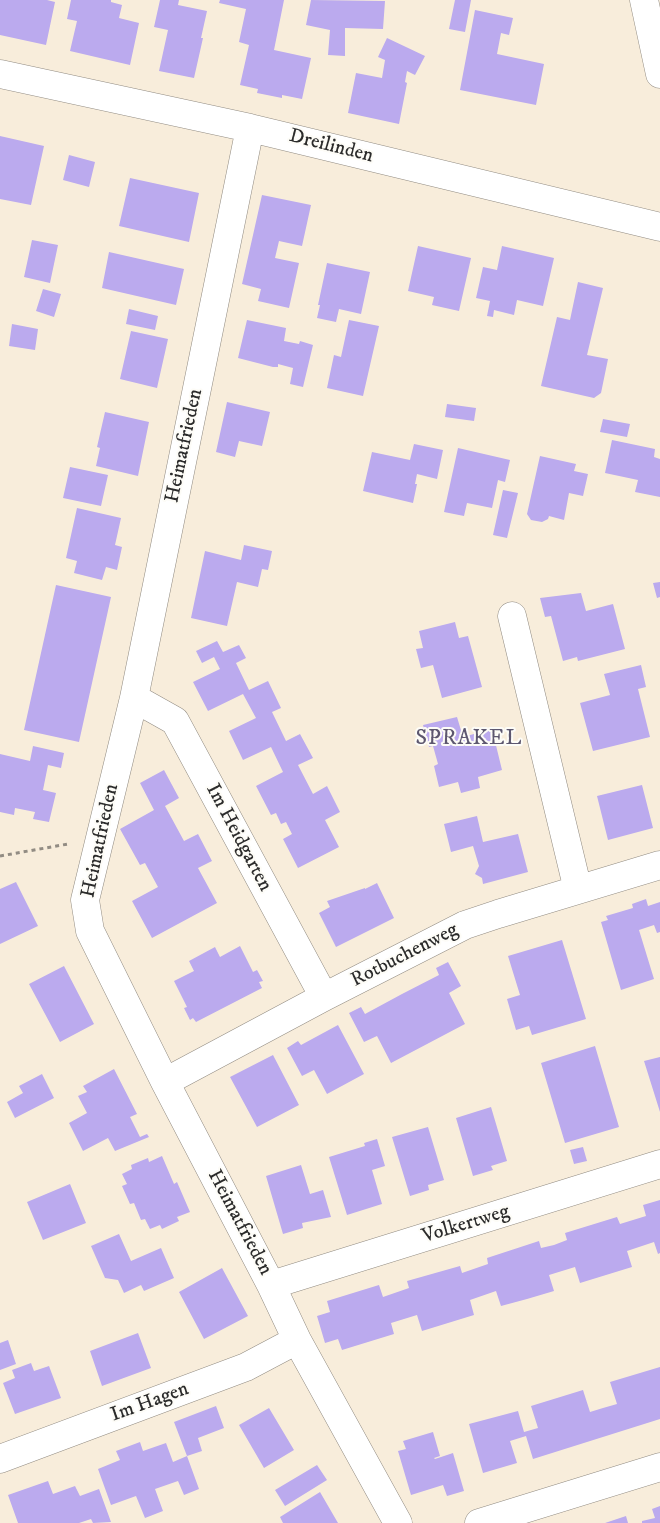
<!DOCTYPE html>
<style>
body{margin:0}
canvas{display:block;background:#f8eddb}
</style>
<canvas width="660" height="1523"></canvas>
<script>
const c = document.querySelector('canvas').getContext('2d');
c.lineJoin = 'round';
function fillPath(path, color) { c.fillStyle = color; c.fill(path, 'evenodd'); }
const poly = rows => new Path2D(rows.map(r => 'M' + r).join(''));
function trace(path, color, width, dash) { c.strokeStyle = color; c.lineWidth = width; c.lineCap = dash ? 'butt' : 'round'; c.setLineDash(dash || []); c.stroke(path); }
function label(font, color, halo, rows, align = 'center') {
  c.font = font + ' "IM FELL DW Pica",serif'; c.lineWidth = 4; c.setLineDash([]); c.textBaseline = 'middle'; c.strokeStyle = halo; c.fillStyle = color; for (const [text, x, y, turn = 0] of rows) {
    c.save(); c.translate(x, y); c.rotate((+turn || 0) * Math.PI / 180); c.textAlign = isNaN(turn) ? turn : align; if (halo) c.strokeText(text, 0, 0); c.fillText(text, 0, 0); c.restore();
  }
}
fillPath(poly([
 [0,0,47,0,55,2,46,45,0,35],
 [71,0,111,0,111,2,122,5,119,18,139,23,130,65,70,51,77,21,67,19],
 [160,0,179,0,178,5,207,11,201,38,203,38,194,78,159,71,168,30,154,27],
 [220,0,284,0,274,50,311,58,302,99,282,95,282,98,257,93,258,89,240,85,249,45,239,42,246,9,219,3],
 [311,0,385,1,383,29,345,28,345,56,328,55,330,30,306,25],
 [455,0,471,0,465,32,449,29],
 [475,10,513,18,509,35,501,33,497,54,544,64,536,105,460,90],
 [387,38,425,56,415,75,407,71,405,82,407,83,399,124,348,113,356,73,382,78,385,60,378,57],
 [0,136,44,146,31,205,0,199],
 [69,155,95,162,89,187,63,180],
 [130,178,199,193,189,242,119,226],
 [262,195,311,205,302,246,279,241,275,258,299,263,289,308,258,301,261,289,242,284],
 [32,240,58,245,50,283,24,277],
 [418,246,471,258,459,311,432,305,434,297,408,291],
 [502,246,554,258,543,306,517,300,514,315,494,310,493,317,487,316,490,301,476,298,483,267,497,270],
 [109,252,184,269,176,305,102,288],
 [327,263,370,272,361,314,339,309,336,322,317,318,320,305,318,305],
 [578,282,603,288,587,355,608,359,601,393,594,398,541,386,557,317,570,320],
 [43,289,61,294,54,317,36,311],
 [129,309,158,316,155,330,126,324],
 [247,320,286,328,284,341,299,344,300,341,313,345,303,387,290,384,293,368,278,364,278,367,273,367,238,358],
 [349,320,379,326,363,396,327,388,334,355,341,357],
 [12,324,38,329,35,350,9,346],
 [131,331,168,339,157,388,120,379],
 [227,402,270,412,262,446,239,441,235,457,216,452],
 [447,404,476,408,474,421,445,417],
 [105,412,149,422,138,476,96,466,100,448,97,447],
 [603,419,630,424,627,437,600,432],
 [612,440,655,449,654,457,660,459,660,497,635,492,638,480,605,473],
 [414,444,443,450,437,479,417,474,415,484,417,484,413,503,363,491,372,452,410,460],
 [458,448,510,460,505,482,498,480,492,508,467,503,464,516,444,512],
 [540,456,576,464,574,471,588,474,583,496,569,493,564,520,549,516,548,519,542,522,531,520,527,514],
 [70,467,108,475,101,506,63,498],
 [503,490,518,493,507,538,493,535],
 [77,508,121,518,115,545,122,547,117,570,106,567,102,580,74,573,77,561,66,558],
 [244,545,272,551,268,570,262,569,258,587,237,582,227,626,191,618,205,551,241,560],
 [660,582,660,597,657,598,653,583],
 [56,585,111,597,79,742,24,730],
 [581,593,586,611,613,604,625,649,578,661,577,657,563,661,551,616,545,617,540,598],
 [455,622,459,638,468,636,482,687,442,698,433,665,421,668,416,649,423,648,419,631],
 [217,641,223,652,239,645,246,658,236,663,249,690,268,681,281,708,272,712,286,741,300,734,313,758,298,765,313,794,327,786,340,812,325,820,339,847,298,868,283,839,292,834,286,822,281,824,276,813,271,815,256,786,283,772,271,747,243,760,229,731,256,718,243,694,208,711,193,682,220,669,214,657,202,663,196,651],
 [641,665,646,687,638,689,650,737,593,751,580,703,610,695,604,674],
 [457,717,463,737,492,729,502,770,478,777,480,788,461,793,458,782,439,787,434,766,438,764,433,746,429,747,423,725],
 [33,746,64,753,61,768,48,765,43,790,56,793,49,822,33,819,35,812,15,808,14,815,0,812,0,754,30,761],
 [164,770,179,798,165,806,184,841,198,834,212,861,198,868,217,903,152,938,132,901,158,887,145,863,140,865,120,829,154,810,140,783],
 [642,785,653,828,608,840,597,796],
 [477,816,483,842,518,834,528,872,483,884,482,878,475,874,479,866,473,846,451,852,444,824],
 [16,882,38,926,0,944,0,889],
 [377,883,394,918,336,947,319,913,330,907,327,901,365,888,365,889],
 [646,899,648,906,660,902,660,932,657,933,654,925,639,930,654,979,621,990,601,922,608,920,606,916,633,908,632,904],
 [562,940,586,1019,532,1035,529,1026,516,1030,507,999,520,995,508,956],
 [240,946,253,972,257,970,263,981,259,982,262,988,196,1022,193,1018,190,1020,184,1008,187,1007,174,981,194,971,189,961,215,947,220,957],
 [448,962,461,986,449,993,465,1024,391,1063,377,1036,364,1042,349,1013,361,1007,365,1014,402,994,439,975,436,968],
 [64,966,94,1024,60,1042,29,984],
 [338,1025,364,1074,327,1094,314,1070,302,1076,287,1048,298,1041,301,1045],
 [595,1046,619,1127,565,1143,541,1063],
 [273,1055,299,1105,257,1127,230,1077],
 [660,1057,660,1112,644,1061],
 [114,1069,137,1114,130,1117,140,1137,147,1134,149,1137,115,1151,108,1138,83,1151,69,1123,87,1113,78,1096,87,1092,83,1086],
 [42,1074,54,1098,15,1118,7,1102,23,1093,19,1086],
 [491,1107,507,1161,491,1166,493,1170,473,1176,456,1118],
 [428,1127,444,1180,428,1185,429,1190,410,1196,392,1137],
 [377,1139,385,1166,372,1170,382,1204,347,1215,329,1157,365,1146,364,1143],
 [583,1147,587,1161,574,1164,570,1150],
 [162,1156,174,1184,177,1182,190,1212,177,1217,179,1221,162,1229,160,1225,150,1229,145,1219,141,1220,134,1203,130,1204,122,1186,127,1184,122,1174,132,1169,131,1165,148,1158,149,1162],
 [301,1165,310,1194,323,1190,331,1217,302,1223,303,1228,283,1234,266,1176],
 [70,1184,86,1223,43,1240,27,1202],
 [660,1200,660,1253,658,1254,654,1242,627,1251,632,1267,580,1283,575,1267,549,1275,554,1291,527,1299,501,1306,496,1291,470,1300,474,1315,422,1331,417,1315,391,1323,394,1334,342,1350,338,1339,325,1343,317,1316,330,1312,327,1301,379,1285,383,1297,409,1288,407,1281,460,1266,462,1273,488,1264,487,1258,539,1241,541,1248,554,1245,567,1240,565,1233,617,1217,620,1224,646,1216,643,1205],
 [119,1234,131,1261,161,1248,174,1278,144,1291,141,1285,124,1293,118,1280,105,1278,91,1246],
 [222,1268,248,1316,204,1339,179,1292],
 [138,1333,151,1368,102,1386,90,1351],
 [8,1340,16,1364,0,1370,0,1343],
 [31,1363,34,1371,49,1366,61,1398,15,1414,3,1383,15,1378,12,1370],
 [660,1367,660,1419,533,1459,526,1436,510,1441,517,1463,483,1473,469,1424,518,1411,524,1432,538,1428,531,1406,583,1390,590,1412,603,1408,617,1404,610,1382],
 [216,1406,224,1428,198,1438,202,1451,187,1456,199,1489,184,1495,178,1481,155,1489,163,1511,145,1518,136,1496,111,1505,98,1469,120,1460,116,1451,140,1442,143,1451,166,1443,173,1462,187,1456,174,1422],
 [269,1408,294,1450,264,1468,239,1425],
 [433,1432,440,1456,434,1458,435,1459,453,1453,464,1491,447,1496,443,1485,411,1495,398,1451,406,1449,403,1441],
 [317,1465,327,1480,285,1506,275,1490],
 [48,1481,53,1494,75,1486,80,1496,99,1489,111,1522,93,1523,91,1519,79,1523,18,1523,8,1495],
 [320,1492,338,1523,283,1523,280,1517],
 [660,1506,660,1523,642,1523,642,1521,655,1518,652,1509],
 [626,1516,628,1523,605,1523]
]), '#bae');
const minor = poly([
 [644,0,660,74],
 [0,74,250,128,660,227],
 [250,128,134,698,85,900,90,931,165,1082,271,1285,297,1340,398,1523],
 [512,616,578,890],
 [134,698,175,721,324,997],
 [165,1082,324,997,465,925,498,914,660,865],
 [271,1285,660,1164],
 [0,1459,246,1367,297,1340],
 [479,1523,660,1467]
]);
trace(minor, '#928c83', 29);
trace(poly([
 [0,856,68,844]
]), '#928c83', 3, [4, 4]);
trace(minor, '#fff', 28);
label('20px', '#2b2b2b', '#fdfcf7', [
 ["Dreilinden",331,147,14],
 ["Heimatfrieden",185,446,-78],
 ["Im Heidgarten",238,838,62],
 ["Heimatfrieden",101,841,-78],
 ["Rotbuchenweg",405,956,-27],
 ["Heimatfrieden",239,1223,62],
 ["Volkertweg",466,1225,-17],
 ["Im Hagen",150,1403,-20]
]);
c.letterSpacing = '1px';
label('22px', '#5d576f', '#fdfcf7', [
 ["SPRAKEL",469,739]
]);
c.letterSpacing = '0px';
</script>
